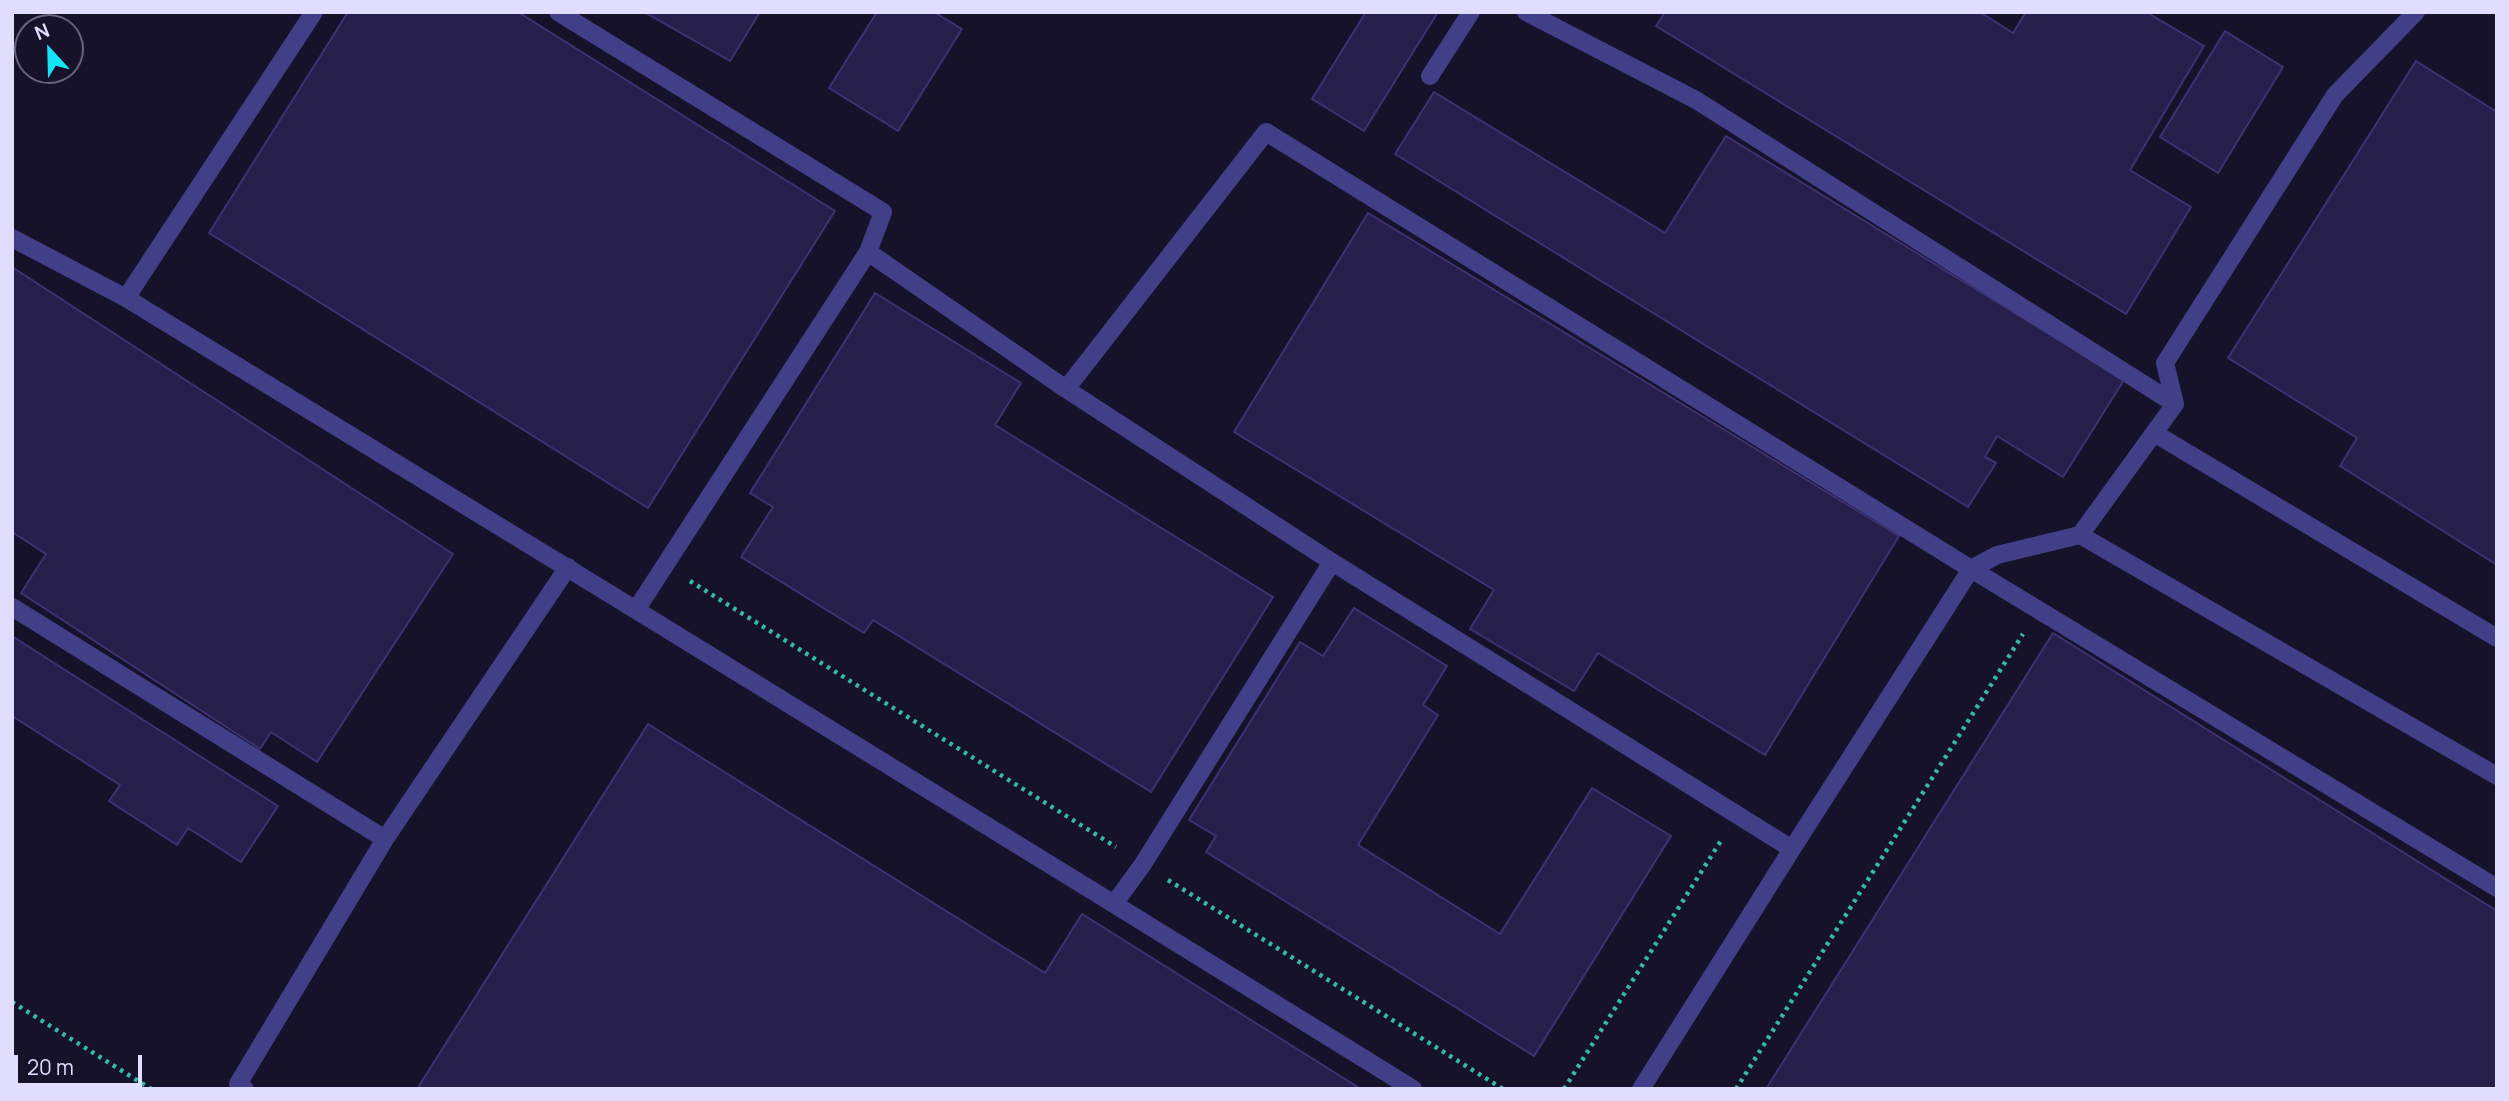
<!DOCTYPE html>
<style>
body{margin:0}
#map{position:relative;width:2509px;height:1101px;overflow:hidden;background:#16122a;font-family:Manrope,sans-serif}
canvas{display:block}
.frame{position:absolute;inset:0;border:14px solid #e0ddfe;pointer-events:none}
.north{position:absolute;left:14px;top:14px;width:70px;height:70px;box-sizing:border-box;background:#16122a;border:2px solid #67637f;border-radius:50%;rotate:338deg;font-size:19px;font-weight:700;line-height:28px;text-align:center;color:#e0ddfe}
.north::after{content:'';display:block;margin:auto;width:24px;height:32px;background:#12e4f5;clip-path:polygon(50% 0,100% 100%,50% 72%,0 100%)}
.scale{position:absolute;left:14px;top:1055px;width:128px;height:32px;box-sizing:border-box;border:4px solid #e0ddfe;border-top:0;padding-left:9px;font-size:21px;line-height:24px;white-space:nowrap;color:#e0ddfe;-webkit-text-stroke:5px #16122a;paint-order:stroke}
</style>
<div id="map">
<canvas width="2509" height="1101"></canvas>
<div class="frame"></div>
<div class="north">N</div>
<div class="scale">20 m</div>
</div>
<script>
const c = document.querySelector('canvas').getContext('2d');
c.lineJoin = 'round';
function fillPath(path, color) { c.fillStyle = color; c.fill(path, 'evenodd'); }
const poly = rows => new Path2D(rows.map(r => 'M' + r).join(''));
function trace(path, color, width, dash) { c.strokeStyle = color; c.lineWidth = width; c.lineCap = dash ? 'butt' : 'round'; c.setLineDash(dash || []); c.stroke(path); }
const building = poly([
 [348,12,518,12,835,211,648,508,209,233,348,12],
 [644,12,760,12,730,61,644,12],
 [877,12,934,12,962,29,898,131,829,88,877,12],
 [1366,12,1438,12,1364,131,1312,99,1366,12],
 [1665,12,1980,12,2013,33,2026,12,2146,12,2204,46,2130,170,2191,207,2126,314,1656,26,1665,12],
 [2225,31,2283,67,2218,173,2160,137,2225,31],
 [2416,61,2497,112,2497,565,2340,466,2357,438,2228,358,2416,61],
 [1434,92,1665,233,1726,136,2124,380,2063,477,1997,436,1985,457,1996,463,1968,507,1395,154,1434,92],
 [1368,213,1899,536,1765,755,1598,653,1574,691,1470,629,1494,590,1234,432,1368,213],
 [12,267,453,554,317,762,271,732,260,749,21,593,46,554,12,532,12,267],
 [875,293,1021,383,995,425,1273,597,1151,792,873,620,864,633,741,557,773,507,750,493,875,293],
 [1354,608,1447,666,1423,705,1438,715,1358,845,1500,934,1592,788,1671,836,1534,1056,1206,852,1216,836,1189,820,1300,642,1323,656,1354,608],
 [2053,633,2497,911,2497,1089,1766,1089,2053,633],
 [12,636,278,806,241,862,188,828,177,845,109,801,120,785,12,716,12,636],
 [648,724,1045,973,1082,914,1361,1089,417,1089,648,724]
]);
fillPath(building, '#271f4b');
trace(building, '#3e3275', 2);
trace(poly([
 [690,581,1116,847],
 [1168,880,1503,1089],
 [12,1002,151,1089],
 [1564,1089,1722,839],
 [1736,1089,2023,634]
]), '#36b8ad', 4.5, [3.5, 5]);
trace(poly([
 [1526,12,1696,100,2175,404],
 [1430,76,1471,12],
 [12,238,126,298,314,12],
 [868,252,1066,389,1332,562,1792,849,1971,569,1997,555,2080,535,2175,404,2165,363,2335,95,2416,12],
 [126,298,636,610,868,252,883,212,558,12],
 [1066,389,1266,132,1971,569,2497,888],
 [2154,433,2497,638],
 [2080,535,2497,776],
 [12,607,385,839],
 [636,610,1114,904,1143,864,1332,562],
 [1114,904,1413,1089],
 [245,1089,238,1084,385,839,568,567],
 [1641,1089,1792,849]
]), '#403f87', 18);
</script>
